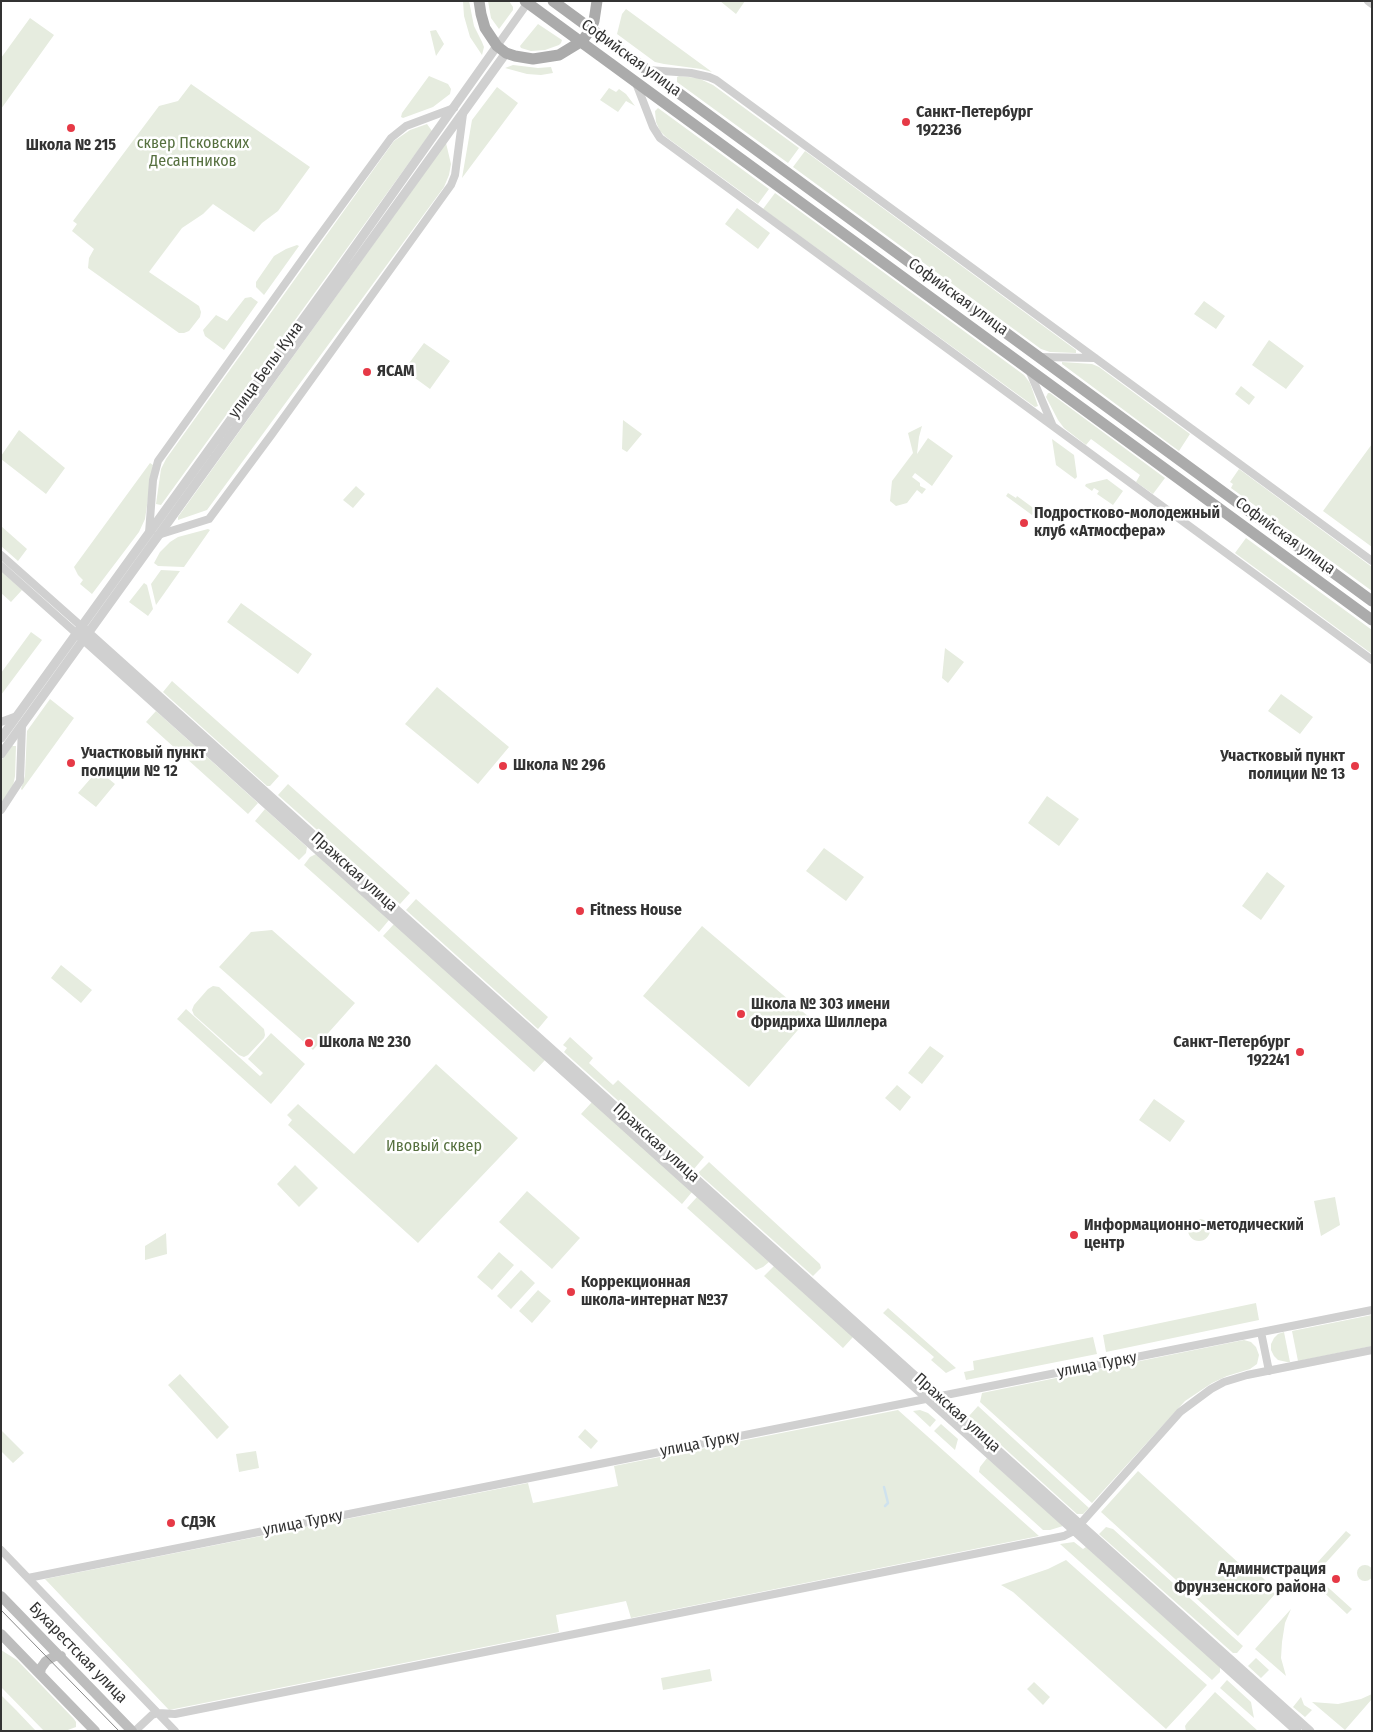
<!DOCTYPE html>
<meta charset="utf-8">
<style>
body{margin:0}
#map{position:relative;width:1373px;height:1732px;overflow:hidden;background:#fff;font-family:"Fira Sans Condensed",sans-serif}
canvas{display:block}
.frame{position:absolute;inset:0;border:2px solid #333;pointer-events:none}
</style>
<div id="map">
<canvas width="1373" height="1732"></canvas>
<div class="frame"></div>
</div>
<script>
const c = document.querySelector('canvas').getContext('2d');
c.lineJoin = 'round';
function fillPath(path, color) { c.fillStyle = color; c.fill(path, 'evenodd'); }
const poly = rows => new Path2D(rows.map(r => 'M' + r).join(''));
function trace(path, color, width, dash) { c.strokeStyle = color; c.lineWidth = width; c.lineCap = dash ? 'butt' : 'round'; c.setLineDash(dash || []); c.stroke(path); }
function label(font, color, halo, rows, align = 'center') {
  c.font = font + ' "Fira Sans Condensed",sans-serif'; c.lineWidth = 5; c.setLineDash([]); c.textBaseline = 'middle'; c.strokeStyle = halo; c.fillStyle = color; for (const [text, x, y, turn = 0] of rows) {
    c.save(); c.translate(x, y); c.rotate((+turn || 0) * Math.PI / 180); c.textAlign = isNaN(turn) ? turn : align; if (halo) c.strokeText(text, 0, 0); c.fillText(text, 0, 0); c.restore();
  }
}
fillPath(poly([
 [463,1,469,1,474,26,482,42,484,47,482,55,470,37,464,16],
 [488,1,509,1,513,7,513,10,499,29,491,18],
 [720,1,745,1,736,14],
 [626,9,712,72,701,69,664,64,655,62,617,34,622,14],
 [30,18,54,35,1,109,1,58],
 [538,24,562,40,561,43,559,45,545,50,531,51,521,48,520,46],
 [436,30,444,44,436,56,430,31],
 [513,65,538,68,551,67,553,73,541,75,527,74,505,68],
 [429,76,448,84,451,89,450,94,433,107,403,118,401,117,402,113],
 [679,76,698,78,713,85,799,148,788,163,677,82,677,77],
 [191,84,310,167,278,211,262,223,254,232,213,204,203,214,182,228,149,272,199,306,201,312,200,317,189,331,184,333,179,333,88,268,89,258,94,249,72,231,77,224,73,221,159,106,178,101],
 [497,87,518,103,462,178,472,120],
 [609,88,616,92,619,89,626,94,635,106,626,101,618,112,600,100],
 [658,108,769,189,758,204,666,137,660,131,656,122,655,111],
 [427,124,432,131,161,505,156,504,161,469,166,459,394,141,410,130],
 [446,143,451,164,449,175,444,187,207,510,178,520,178,517],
 [805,151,1076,350,1076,353,1050,352,1041,349,793,167],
 [775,193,1024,375,1030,383,1038,406,1035,407,763,209],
 [737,208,770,233,758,249,725,224],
 [297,245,299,246,264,295,256,287,256,282,274,256,286,249],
 [251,297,258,302,224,350,205,336,203,330,216,315,227,321,245,298],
 [1204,301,1225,316,1216,329,1194,314],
 [1269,340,1304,366,1286,389,1252,365],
 [424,343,450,361,430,389,404,370],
 [1062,362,1092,364,1099,367,1190,434,1179,451,1062,364],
 [1241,386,1255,397,1249,405,1235,394],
 [1048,393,1050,393,1165,478,1153,494,1136,482,1140,475,1091,439,1086,445,1064,428,1058,420,1046,397],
 [623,420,642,434,627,452,622,449],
 [922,426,919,437,917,454,928,438,953,456,932,486,915,473,912,477,920,483,920,486,926,489,922,494,917,490,907,503,896,506,890,501,892,481,913,453,908,433],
 [19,430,65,468,46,494,1,459,1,456],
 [1052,439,1074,455,1077,477,1075,479,1056,465],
 [1372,444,1372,547,1323,511],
 [150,463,153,465,145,519,139,532,92,594,80,584,83,580,78,575,74,567],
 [1239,469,1372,567,1372,591,1231,488,1233,484,1230,482],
 [1107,479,1123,491,1113,505,1097,494,1099,491,1094,488,1092,491,1085,486,1086,484],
 [356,486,365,494,353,508,343,500],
 [1008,493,1016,498,1017,496,1036,510,1032,515,1006,496],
 [1,526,27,549,18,561,1,546],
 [208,529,210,530,184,567,158,566,154,563,160,552,170,542,178,537],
 [1246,538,1372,630,1372,654,1235,553],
 [161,570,180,571,156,605,151,584],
 [1,571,22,590,11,602,1,593],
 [144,583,147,585,153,609,148,616,129,602],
 [241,603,312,654,298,674,227,622],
 [31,632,42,640,1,695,1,673],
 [945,648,964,662,948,683,942,678],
 [172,681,279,776,270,786,267,786,163,692],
 [437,687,509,747,478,784,405,724],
 [1281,694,1313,717,1300,734,1268,711],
 [50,699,74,718,22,790,21,789,25,776,27,731],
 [156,711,258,803,248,814,146,722],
 [12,746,16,746,15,776,13,786,1,803,1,761],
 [98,770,115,784,96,807,78,793],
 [288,784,410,893,400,904,278,795],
 [1047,796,1079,819,1059,846,1028,823],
 [265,809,307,847,306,853,299,860,255,821],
 [824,848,864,877,846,901,806,871],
 [316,854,389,920,379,932,304,865,310,857],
 [1267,872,1285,886,1261,920,1242,906],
 [416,899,548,1017,538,1029,406,910],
 [394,924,545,1060,534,1072,383,936],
 [702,926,809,1017,749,1087,643,996],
 [272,930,355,1003,313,1050,219,967,251,932],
 [61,965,92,990,81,1003,51,978],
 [213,986,219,987,264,1029,265,1035,264,1038,248,1055,244,1057,239,1055,194,1015,192,1010,194,1005,208,989],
 [186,1009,260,1076,263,1073,248,1059,271,1033,305,1064,271,1104,177,1019],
 [570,1037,593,1058,589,1063,613,1085,618,1080,704,1157,694,1169,564,1052,567,1048,563,1045],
 [930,1046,944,1056,922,1084,908,1073],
 [436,1064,518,1138,418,1243,288,1125,292,1120,287,1115,298,1104,354,1154],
 [897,1085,911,1097,900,1111,885,1098],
 [1154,1099,1185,1121,1170,1142,1139,1120],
 [592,1102,692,1192,682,1204,581,1114],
 [709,1162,820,1264,821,1268,813,1276,698,1173],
 [295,1165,318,1188,299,1207,277,1184],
 [527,1191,580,1238,552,1269,499,1222],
 [697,1197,769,1262,763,1267,756,1270,687,1208],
 [1335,1197,1340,1225,1321,1236,1314,1201],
 '1188 1230a11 11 0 1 1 22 0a11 11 0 1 1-22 0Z',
 [166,1233,167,1254,145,1260,145,1246],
 [499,1252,514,1265,492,1290,477,1277],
 [774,1266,853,1337,843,1348,764,1276],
 [521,1270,535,1283,511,1309,497,1296],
 [538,1290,551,1301,532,1323,519,1311],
 [1256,1303,1259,1320,1106,1352,1103,1335],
 [888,1308,956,1368,946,1373,931,1360,934,1357,883,1313],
 [1372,1315,1372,1346,1298,1361,1292,1331],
 [1284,1332,1290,1362,1287,1362,1278,1360,1274,1356,1271,1350,1271,1344,1274,1338,1278,1334],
 [1093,1337,1097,1354,966,1380,964,1372,974,1370,973,1361],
 [1244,1340,1251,1342,1256,1347,1259,1355,1257,1364,1250,1369,1227,1376,1212,1383,1185,1401,1092,1503,980,1402,982,1393],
 [180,1374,229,1427,217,1439,168,1385],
 [978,1406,1089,1508,1083,1514,1077,1514,969,1416],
 [898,1410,1039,1536,631,1618,626,1601,556,1615,559,1632,169,1710,45,1579,528,1483,533,1503,618,1486,614,1466],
 [920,1410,928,1413,936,1420,930,1427,913,1411],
 [941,1424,958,1439,955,1450,934,1431],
 [585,1429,598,1441,591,1449,578,1437],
 [1,1430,24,1453,13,1463,1,1451],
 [256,1451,259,1468,239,1472,236,1454],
 [987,1458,1063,1526,1050,1530,1043,1530,979,1472,980,1467],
 [1138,1471,1254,1577,1259,1574,1271,1586,1269,1588,1275,1594,1238,1636,1101,1512],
 [1106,1527,1113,1529,1243,1646,1237,1653,1233,1653,1099,1534],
 [1346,1531,1351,1535,1321,1568,1316,1564],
 [1074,1542,1083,1549,1086,1547,1220,1667,1220,1672,1212,1680,1060,1544],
 [1066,1560,1207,1685,1166,1729,1013,1592,1001,1585,1048,1569],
 '1357 1573a8 8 0 1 1 16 0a8 8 0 1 1-16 0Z',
 [1321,1581,1352,1609,1347,1614,1317,1586],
 [1291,1609,1285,1623,1282,1642,1281,1658,1286,1676,1255,1649],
 [1,1650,17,1660,74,1719,76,1722,76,1727,65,1731,44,1731,1,1687],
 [1256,1658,1269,1670,1261,1678,1248,1666],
 [710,1669,712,1681,663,1690,661,1678],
 [1227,1680,1251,1702,1254,1718,1220,1688],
 [1034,1682,1050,1697,1043,1705,1027,1689],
 [1215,1692,1258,1731,1186,1731,1185,1726,1187,1723],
 [1372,1694,1372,1699,1345,1730,1312,1702,1338,1704,1361,1699],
 [1,1695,16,1710,36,1731,1,1731],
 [1301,1697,1304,1705,1312,1710,1305,1717,1293,1707]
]), '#e6ecdf');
trace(poly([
 [884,1487,888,1503,885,1506]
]), '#cfe2ee', 2.5);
trace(poly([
 [1368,1,1372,4],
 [497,46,529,1],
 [648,70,691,73,709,77,716,80,1372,561],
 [636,83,653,127,660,138,1372,660],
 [1040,357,1095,358],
 [1029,370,1052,424],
 [149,533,153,480,158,461,312,246,391,138,406,126,454,108],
 [158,535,209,519,272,434,451,185,455,175,463,114],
 [1,555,81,626],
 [1,566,76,633],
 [1,722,17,716],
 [1,810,20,781,22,725],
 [1261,1332,1269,1371],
 [1,1550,175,1731],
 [28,1578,1372,1310],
 [135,1731,152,1715,158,1713,175,1714,1064,1536,1074,1531,1180,1412,1211,1389,1224,1382,1247,1375,1372,1350]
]), '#d0d0d0', 8);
trace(poly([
 [81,626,1310,1731],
 [76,633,1297,1731],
 [1,738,335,275,497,46],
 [1,754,506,53]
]), '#d0d0d0', 9);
trace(poly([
 [1,1596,132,1731],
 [1,1634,95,1731],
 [40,1674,41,1668,46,1661,55,1656,61,1656]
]), '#bdbdbd', 10);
trace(poly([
 [479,1,481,14,485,28,497,46,506,53,515,56,533,59,559,55,582,41,591,29,594,21,597,1],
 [525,1,1372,620],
 [553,1,1372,601]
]), '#ababab', 11);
trace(poly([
 [1,1610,119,1731]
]), '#888', 1);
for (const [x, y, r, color] of [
 [906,122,5,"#e63946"],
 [71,128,5,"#e63946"],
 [367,372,5,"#e63946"],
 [1024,523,5,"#e63946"],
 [71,763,5,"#e63946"],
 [503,766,5,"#e63946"],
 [1355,766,5,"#e63946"],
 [580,911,5,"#e63946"],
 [741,1014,5,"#e63946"],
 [309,1043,5,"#e63946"],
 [1300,1052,5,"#e63946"],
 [1074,1235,5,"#e63946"],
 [571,1292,5,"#e63946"],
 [171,1523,5,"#e63946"],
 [1336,1579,5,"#e63946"]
]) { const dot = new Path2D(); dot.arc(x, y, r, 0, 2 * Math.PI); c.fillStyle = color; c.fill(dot); trace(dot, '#fff', 2); }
label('16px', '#333', '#fff', [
 ["Софийская улица",631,58,36],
 ["Софийская улица",958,297,36],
 ["улица Белы Куна",266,370,-54],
 ["Софийская улица",1285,536,36],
 ["Пражская улица",354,872,42],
 ["Пражская улица",656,1143,42],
 ["улица Турку",1097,1365,-11],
 ["Пражская улица",957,1413,42],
 ["улица Турку",700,1444,-11],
 ["улица Турку",303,1523,-11],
 ["Бухарестская улица",78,1653,46]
]);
label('bold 16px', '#333', '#fff', [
 ["Санкт-Петербург",916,113],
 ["192236",916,131],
 ["Школа № 215",71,146,"center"],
 ["ЯСАМ",377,372],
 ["Подростково-молодежный",1034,514],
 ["клуб «Атмосфера»",1034,532],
 ["Участковый пункт",81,754],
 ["полиции № 12",81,772],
 ["Участковый пункт",1345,757,"right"],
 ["полиции № 13",1345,775,"right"],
 ["Школа № 296",513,766],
 ["Fitness House",590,911],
 ["Школа № 303 имени",751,1005],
 ["Фридриха Шиллера",751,1023],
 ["Школа № 230",319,1043],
 ["Санкт-Петербург",1290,1043,"right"],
 ["192241",1290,1061,"right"],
 ["Информационно-методический",1084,1226],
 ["центр",1084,1244],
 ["Коррекционная",581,1283],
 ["школа-интернат №37",581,1301],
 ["СДЭК",181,1523],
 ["Администрация",1326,1570,"right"],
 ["Фрунзенского района",1326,1588,"right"]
], 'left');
label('16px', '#56703f', '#fff', [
 ["сквер Псковских",193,144],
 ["Десантников",193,162],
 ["Ивовый сквер",434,1147]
]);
</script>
